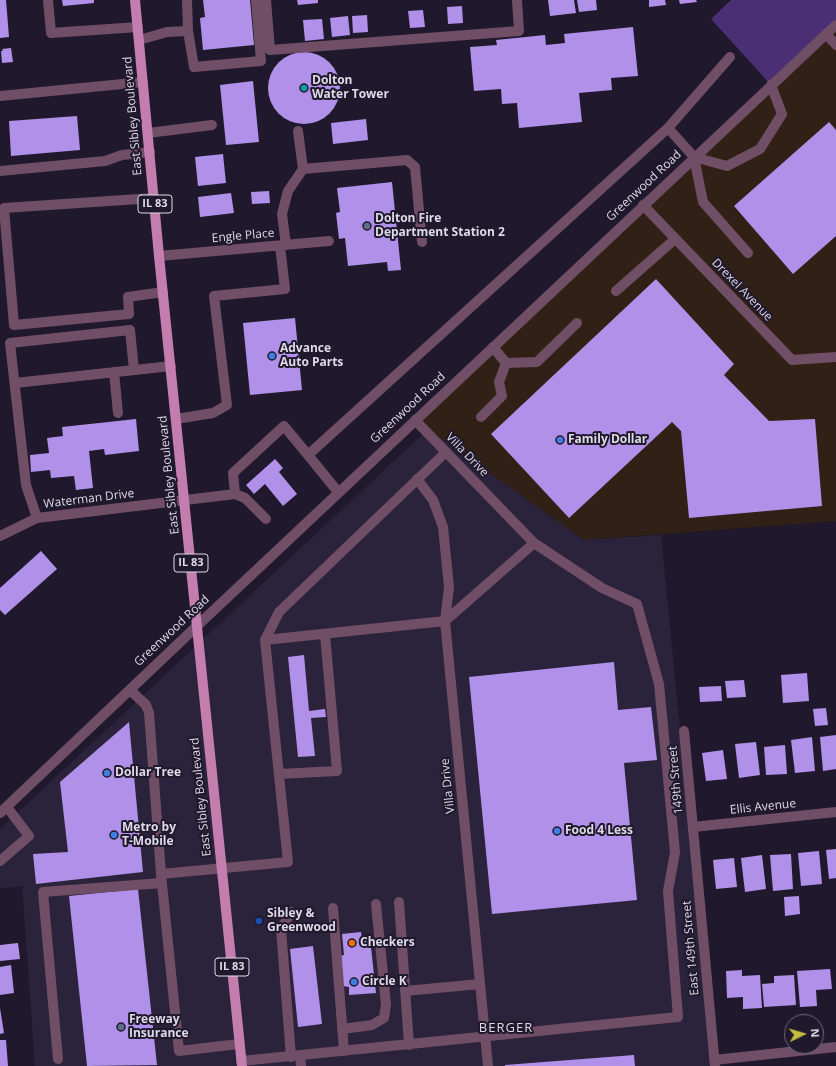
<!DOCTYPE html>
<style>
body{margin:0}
#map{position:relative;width:836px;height:1066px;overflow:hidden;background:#20192d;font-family:"Open Sans",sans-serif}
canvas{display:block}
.north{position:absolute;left:784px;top:1014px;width:40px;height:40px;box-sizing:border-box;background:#20192d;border:1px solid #6c6678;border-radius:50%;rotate:85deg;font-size:11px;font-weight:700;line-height:16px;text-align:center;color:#dedae8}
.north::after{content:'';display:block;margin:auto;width:14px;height:18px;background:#c5bc3d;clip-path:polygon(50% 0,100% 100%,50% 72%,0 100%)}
</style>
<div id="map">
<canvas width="836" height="1066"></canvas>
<div class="north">N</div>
</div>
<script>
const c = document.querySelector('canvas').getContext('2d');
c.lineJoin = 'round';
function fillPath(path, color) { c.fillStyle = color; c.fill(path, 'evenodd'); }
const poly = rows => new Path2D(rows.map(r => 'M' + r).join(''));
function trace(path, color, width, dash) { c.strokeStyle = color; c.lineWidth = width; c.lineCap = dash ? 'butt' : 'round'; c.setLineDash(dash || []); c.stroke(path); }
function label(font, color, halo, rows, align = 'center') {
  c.font = font + ' "Open Sans",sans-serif'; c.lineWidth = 4; c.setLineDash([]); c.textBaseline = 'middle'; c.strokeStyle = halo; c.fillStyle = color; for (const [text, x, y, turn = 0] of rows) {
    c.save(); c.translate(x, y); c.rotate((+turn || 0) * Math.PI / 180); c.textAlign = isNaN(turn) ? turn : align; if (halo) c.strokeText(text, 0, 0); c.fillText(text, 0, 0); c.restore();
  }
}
fillPath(poly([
 [428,429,584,540,661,535,713,1066,35,1066,22,886,0,888,0,829]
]), '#2b223c');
fillPath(poly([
 [836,26,836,521,584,540,415,420]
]), '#302016');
fillPath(poly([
 [731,0,836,0,836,24,771,85,711,19]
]), '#4b2f74');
fillPath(poly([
 [0,0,6,0,9,37,0,38],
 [62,0,94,0,94,3,63,6],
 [203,0,250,0,254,45,203,50,200,18,205,17],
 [297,0,318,0,318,3,298,5],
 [548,0,574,0,576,13,550,16],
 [577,0,596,0,597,10,579,12],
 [649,0,665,0,666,5,649,7],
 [679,0,696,0,697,2,680,4],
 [462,6,463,23,448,24,447,7],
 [423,10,425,27,410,28,408,11],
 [367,15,368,32,353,33,352,16],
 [348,16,350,35,332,37,330,18],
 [322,19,324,39,305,41,303,20],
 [633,27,638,76,611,78,612,90,579,93,582,122,519,128,517,103,502,104,501,89,474,91,470,47,497,45,496,40,545,35,546,45,565,43,564,34],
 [11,48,13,62,2,63,1,51,3,51,2,49],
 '268 88a36 36 0 1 1 72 0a36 36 0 1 1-72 0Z',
 [253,81,259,142,226,145,220,85],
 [77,116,80,150,11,156,9,121],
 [366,119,368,140,333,144,331,123],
 [829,122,836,130,836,236,793,274,734,206],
 [223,154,226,183,198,186,195,157],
 [392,182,401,270,388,271,387,262,348,266,345,238,339,239,336,213,340,212,337,188],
 [269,191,270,203,252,204,251,192],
 [231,193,234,213,200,217,198,197],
 [656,279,734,364,724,375,769,421,815,419,822,506,689,518,681,431,672,422,569,518,491,434],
 [295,318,302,390,250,395,243,323],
 [136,419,139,451,105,455,104,449,89,451,93,488,76,490,74,476,51,478,50,470,31,472,30,455,49,453,47,438,63,436,62,427],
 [275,459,283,468,279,472,297,494,283,506,265,484,254,494,246,485],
 [41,551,57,569,5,615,0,610,0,588],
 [304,655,309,711,325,709,326,717,311,718,315,756,298,757,288,657],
 [614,662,618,710,651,707,657,760,624,763,637,900,492,914,469,677],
 [807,673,809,701,783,703,781,675],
 [744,680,746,697,727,698,725,681],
 [721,686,722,701,700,702,699,687],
 [826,708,828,725,815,726,813,709],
 [129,722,143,872,36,884,33,854,68,852,60,782],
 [836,735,836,769,823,771,820,737],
 [812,737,815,771,795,773,791,740],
 [756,742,760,775,739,778,735,744],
 [785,745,787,774,766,775,764,747],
 [723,750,727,779,706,781,702,753],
 [836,849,836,878,829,879,826,850],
 [819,851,822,884,801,886,798,853],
 [791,854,793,889,773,891,770,855],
 [762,855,766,889,745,892,741,858],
 [734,858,737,887,716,889,713,860],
 [138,889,157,1065,87,1066,69,896],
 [799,896,800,914,785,916,784,897],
 [361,932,362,939,370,938,376,993,349,995,349,987,343,986,340,956,344,955,342,934],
 [18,943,20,959,0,961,0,945],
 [313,946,322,1024,298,1027,290,949],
 [11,965,14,993,0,995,0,967],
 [830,969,832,989,816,990,817,1006,800,1007,797,971],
 [742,970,742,976,760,975,762,1008,743,1009,743,997,727,998,726,971],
 [794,975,796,1005,764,1007,762,984,774,983,774,976],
 [0,1008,4,1033,0,1034],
 [0,1040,6,1040,8,1066,0,1066],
 [634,1055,635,1066,505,1066,505,1065]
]), '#b090e8');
trace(poly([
 [48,0,51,33,138,27],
 [187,0,188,31,194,67,261,61,256,0],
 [266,0,270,50,519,31,517,0],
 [826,34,836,45],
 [139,40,167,32,188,31],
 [0,96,143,82],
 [668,128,730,57],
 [298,131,303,169],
 [148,133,212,125],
 [694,157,727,166,760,149,782,114,771,85],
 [0,171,105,161,122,155,150,152],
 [154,198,4,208,14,325,129,314,128,297,163,292],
 [643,205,792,360,836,357],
 [286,245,282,214,288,191,303,169,407,160,415,167,422,242],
 [159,256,329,241],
 [616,291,675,239],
 [493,347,506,363,537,362,577,323],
 [114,372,118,413],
 [15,383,171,366],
 [481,417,502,396,499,382,506,363],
 [176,419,213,413,227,405,214,296,285,289,280,246],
 [415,420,534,543,445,621],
 [417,479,433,500,443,527,449,587,445,621,488,1066],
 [338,492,308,455,668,128,694,157,703,202,748,253],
 [235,494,245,498,266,519],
 [37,518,26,485,10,343,130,330,134,370],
 [0,536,37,518,235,494,233,473,284,426,308,455],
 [265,640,279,612,446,452],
 [130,690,146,705,149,713,161,874],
 [684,731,715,1066],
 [279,774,337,771,325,634],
 [0,813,197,626,836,25],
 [693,827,836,812],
 [0,861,29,836,7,807],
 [399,902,409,1045],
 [333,908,344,1051],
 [291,912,281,929,291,1057],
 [405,991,480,984],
 [342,1029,372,1025,384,1018,386,1004,376,904],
 [239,1044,179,1051,161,874,288,862,265,640,445,621],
 [300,1056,301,1066],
 [58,1059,43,892,162,883],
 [714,1060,836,1047],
 [241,1061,678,1017,668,891,675,852,659,684,637,604,602,588,534,543]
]), '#704e65', 10);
trace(poly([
 [135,0,159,256,242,1066]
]), '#c47daf', 10);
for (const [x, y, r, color] of [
 [304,88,4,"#0f9aa8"],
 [367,226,4,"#5c6f8a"],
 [272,356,4,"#3f7fe0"],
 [560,440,4,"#3f7fe0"],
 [107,773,4,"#3f7fe0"],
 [557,831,4,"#3f7fe0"],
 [114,835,4,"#3f7fe0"],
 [259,921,4,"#1a4fb4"],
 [352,943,4,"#e8710a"],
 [354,982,4,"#3f7fe0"],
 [121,1027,4,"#5c6f8a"]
]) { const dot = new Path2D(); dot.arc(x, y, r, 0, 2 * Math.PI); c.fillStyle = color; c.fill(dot); trace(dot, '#20192d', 1.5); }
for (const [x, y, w] of [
 [155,204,34],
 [191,563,34],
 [232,967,34]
]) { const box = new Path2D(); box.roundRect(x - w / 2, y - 9, w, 18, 3); c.fillStyle = '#20192d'; c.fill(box); trace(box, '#dedae8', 1); }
label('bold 11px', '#dedae8', null, [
 ["IL 83",155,204],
 ["IL 83",191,563],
 ["IL 83",232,967]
]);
label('bold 12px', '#dedae8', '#20192d', [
 ["Dolton",312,81],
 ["Water Tower",312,95],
 ["Dolton Fire",375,219],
 ["Department Station 2",375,233],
 ["Advance",280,349],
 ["Auto Parts",280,363],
 ["Family Dollar",568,440],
 ["Dollar Tree",115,773],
 ["Metro by",122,828],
 ["T-Mobile",122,842],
 ["Food 4 Less",565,831],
 ["Sibley &",267,914],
 ["Greenwood",267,928],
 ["Checkers",360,943],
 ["Circle K",362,982],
 ["Freeway",129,1020],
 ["Insurance",129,1034]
], 'left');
label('12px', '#dedae8', '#20192d', [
 ["East Sibley Boulevard",133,116,-95],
 ["Greenwood Road",644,186,-43],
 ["Engle Place",243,236,-5],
 ["Drexel Avenue",742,290,46],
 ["Greenwood Road",408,408,-43],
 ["Villa Drive",467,455,46],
 ["East Sibley Boulevard",169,475,-96],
 ["Waterman Drive",89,499,-7],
 ["Greenwood Road",172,631,-43],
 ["149th Street",676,780,-95],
 ["Villa Drive",448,786,-96],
 ["East Sibley Boulevard",201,797,-96],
 ["Ellis Avenue",763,807,-6],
 ["East 149th Street",691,948,-95]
]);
c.letterSpacing = '1px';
label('13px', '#dedae8', '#20192d', [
 ["BERGER",506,1028]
]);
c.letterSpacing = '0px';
</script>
